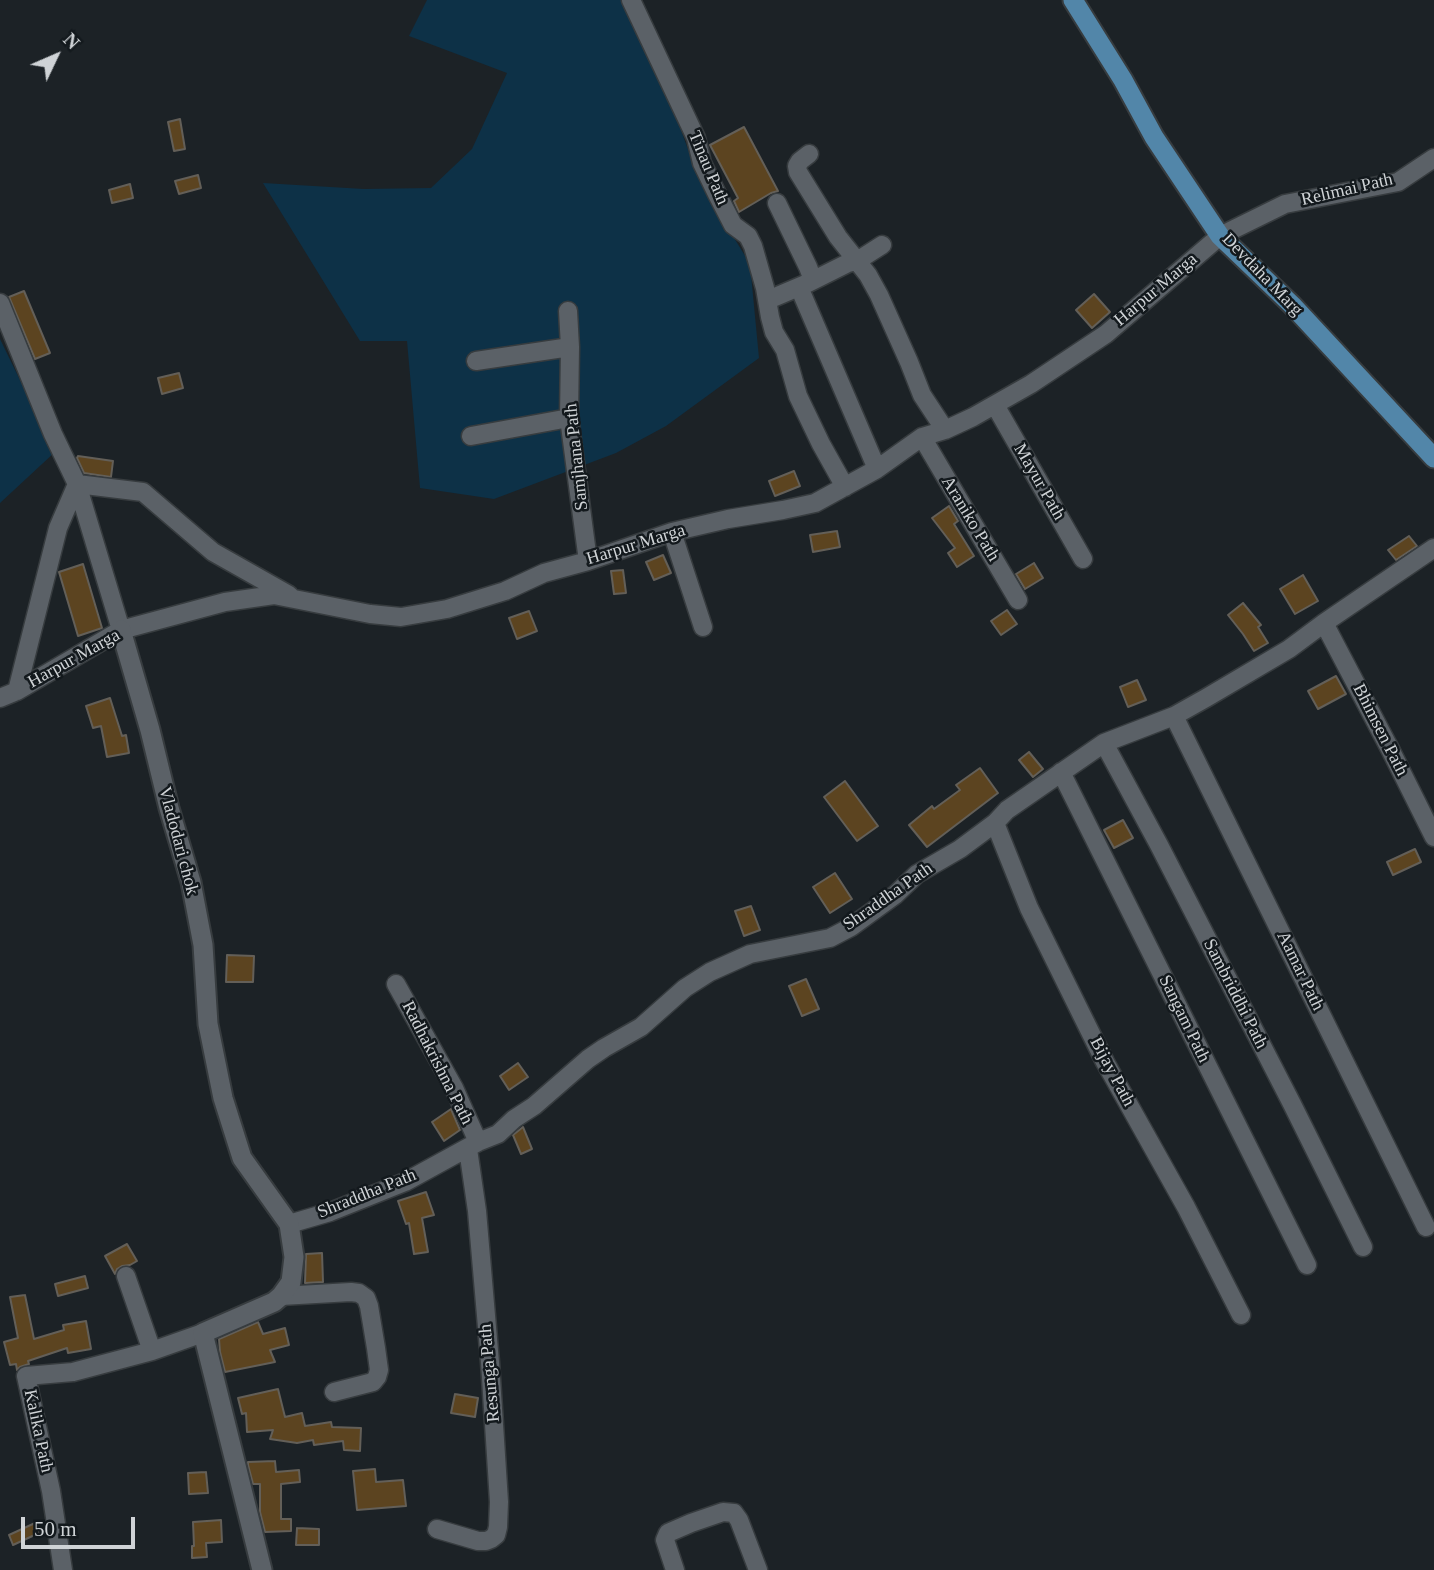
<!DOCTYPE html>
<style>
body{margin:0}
#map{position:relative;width:1434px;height:1570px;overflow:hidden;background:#1c2226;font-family:Georgia,serif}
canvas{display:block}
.north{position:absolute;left:21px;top:21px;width:70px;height:70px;-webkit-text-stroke:5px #13191d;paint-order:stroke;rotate:46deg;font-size:19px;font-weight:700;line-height:28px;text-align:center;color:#cfd3d6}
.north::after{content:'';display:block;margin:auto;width:24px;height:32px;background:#cfd3d6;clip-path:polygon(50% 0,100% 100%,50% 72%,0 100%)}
.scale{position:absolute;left:21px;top:1517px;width:114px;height:32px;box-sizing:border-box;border:4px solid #cfd3d6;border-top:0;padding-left:9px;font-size:21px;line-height:24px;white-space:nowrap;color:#cfd3d6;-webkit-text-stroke:5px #13191d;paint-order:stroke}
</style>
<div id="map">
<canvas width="1434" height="1570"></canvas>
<div class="north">N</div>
<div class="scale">50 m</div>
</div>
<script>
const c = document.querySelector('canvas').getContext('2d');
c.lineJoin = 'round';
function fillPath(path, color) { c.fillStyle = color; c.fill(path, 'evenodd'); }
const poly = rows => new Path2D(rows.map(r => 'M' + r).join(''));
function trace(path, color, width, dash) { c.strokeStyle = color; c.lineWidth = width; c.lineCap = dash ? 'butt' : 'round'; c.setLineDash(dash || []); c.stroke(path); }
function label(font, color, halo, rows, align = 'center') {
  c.font = font + ' Georgia,serif'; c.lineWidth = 5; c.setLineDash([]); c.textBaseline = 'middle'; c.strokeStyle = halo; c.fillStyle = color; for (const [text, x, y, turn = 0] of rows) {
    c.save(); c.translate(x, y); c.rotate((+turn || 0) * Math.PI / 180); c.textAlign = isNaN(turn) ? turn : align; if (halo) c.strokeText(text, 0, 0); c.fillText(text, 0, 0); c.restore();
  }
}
fillPath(poly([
 [427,0,623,0,667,92,700,182,750,264,759,358,666,426,616,453,494,499,420,488,407,341,360,341,263,183,364,189,431,188,472,149,507,73,409,36],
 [0,339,55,452,0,503]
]), '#0d3147');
const building = poly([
 [180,119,185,149,174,151,168,122,180,119],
 [744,127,778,191,771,193,739,212,734,201,738,198,710,145,744,127],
 [198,175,201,188,179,194,175,181,198,175],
 [130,184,133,198,112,203,109,190,130,184],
 [24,291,50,353,35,359,9,297,24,291],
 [1094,294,1110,312,1092,328,1076,310,1094,294],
 [179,373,183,388,162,394,158,378,179,373],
 [78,456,113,461,111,477,84,473,77,458,78,456],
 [794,471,800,486,775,496,769,481,794,471],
 [949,506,958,521,954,524,974,556,957,567,948,553,955,548,932,518,949,506],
 [837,531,840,547,813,552,810,535,837,531],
 [1409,536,1417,546,1396,560,1388,550,1409,536],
 [663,555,671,573,654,580,646,562,663,555],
 [1034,563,1043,578,1025,589,1016,574,1034,563],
 [83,564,102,628,78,636,59,572,83,564],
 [623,570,626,593,614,594,611,571,623,570],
 [1303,575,1318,601,1295,614,1280,589,1303,575],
 [1243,603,1261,625,1258,627,1268,643,1254,651,1243,634,1228,615,1243,603],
 [1007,610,1017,624,1001,635,991,621,1007,610],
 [529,611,537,631,517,639,509,618,529,611],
 [1336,676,1346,694,1318,709,1308,691,1336,676],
 [1137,680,1146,700,1128,707,1120,687,1137,680],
 [110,698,122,736,126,735,129,753,107,757,101,726,93,728,86,706,110,698],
 [1029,752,1043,769,1033,777,1019,760,1029,752],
 [980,768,998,793,927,847,909,825,932,806,934,809,960,790,956,785,980,768],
 [845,781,878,826,857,841,824,797,845,781],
 [1123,820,1133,838,1114,848,1104,830,1123,820],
 [1415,849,1421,862,1393,875,1387,862,1415,849],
 [835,873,852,899,830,913,813,887,835,873],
 [751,906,760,930,744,936,735,911,751,906],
 [227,955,254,956,253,982,226,982,227,955],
 [806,979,819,1009,802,1016,789,986,806,979],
 [518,1063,528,1077,509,1090,500,1076,518,1063],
 [451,1109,460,1130,444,1141,432,1122,451,1109],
 [523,1127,532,1149,521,1154,513,1135,523,1127],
 [426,1192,434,1215,422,1218,428,1252,414,1254,409,1223,406,1224,398,1201,426,1192],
 [127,1244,137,1261,130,1265,122,1266,117,1269,115,1274,105,1256,127,1244],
 [322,1253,323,1282,305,1283,306,1254,322,1253],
 [85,1276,88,1288,58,1296,55,1284,85,1276],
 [25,1295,34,1339,64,1330,63,1325,86,1321,91,1349,68,1353,67,1348,28,1361,29,1364,20,1367,17,1370,16,1364,10,1365,4,1342,18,1338,10,1297,25,1295],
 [258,1322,263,1334,285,1328,289,1345,270,1350,275,1362,225,1372,220,1352,219,1339,258,1322],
 [278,1389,285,1417,302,1413,305,1426,331,1422,332,1427,361,1428,360,1451,344,1450,343,1441,314,1445,313,1440,297,1443,270,1439,273,1430,247,1432,246,1413,242,1414,238,1398,278,1389],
 [455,1394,478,1398,475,1417,451,1413,455,1394],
 [275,1461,276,1472,299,1470,300,1482,281,1484,281,1519,291,1519,291,1531,265,1532,260,1512,260,1484,253,1484,248,1465,248,1462,275,1461],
 [375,1469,376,1482,403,1480,406,1506,357,1510,353,1471,375,1469],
 [206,1472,208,1493,189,1494,188,1473,206,1472],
 [221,1520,222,1542,206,1543,207,1557,192,1558,192,1546,194,1546,193,1522,221,1520],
 [35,1523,39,1533,13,1545,9,1535,35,1523],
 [297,1528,319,1529,319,1545,296,1545,297,1528]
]);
fillPath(building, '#5c4420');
trace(building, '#635f58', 2);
const minor = poly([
 [631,0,696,138,702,163,717,194,733,225,748,236,753,246,765,288,770,317,774,332,785,350,798,396,821,444,845,487],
 [809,154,800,161,797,166,798,172,838,237,868,275,879,295,909,362,922,395,945,430],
 [777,203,808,267,813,280],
 [799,287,877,469],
 [768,300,808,283,848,263,857,261,882,245],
 [0,303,53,434,77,484,121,630],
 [568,311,570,347,569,418,588,561],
 [476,361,570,347],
 [995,405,1083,559],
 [471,436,569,418],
 [922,437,1018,600],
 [672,532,703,627],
 [1324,623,1391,751,1434,837],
 [17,691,58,528,77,484,143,492,213,552,289,595],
 [0,698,17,691,121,630,225,602,274,595,370,614,401,617,447,609,505,591,544,573,588,561,672,532,728,519,783,510,815,503,877,469,922,437,945,430,973,417,1031,384,1106,334,1220,236,1285,204,1398,182,1434,158],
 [1174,716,1426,1227],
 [1104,743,1159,845,1292,1104,1363,1247],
 [1061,772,1307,1265],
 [995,823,1029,908,1105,1062,1186,1207,1241,1315],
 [396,984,454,1088,478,1142],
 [289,1224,330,1212,405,1182,478,1142,498,1134,514,1119,534,1106,588,1059,604,1048,641,1027,685,988,710,972,750,954,830,938,851,927,895,895,917,874,960,849,995,823,1007,810,1104,743,1174,716,1206,698,1289,649,1324,623,1434,548],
 [126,1276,152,1351],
 [281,1296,351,1292,359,1293,366,1298,369,1306,376,1348,379,1370,377,1377,373,1382,334,1392],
 [437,1529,478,1541,486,1541,491,1539,496,1535,498,1527,499,1502,490,1362,477,1211,468,1149],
 [63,1570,51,1491,26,1376,73,1372,152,1351,203,1333],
 [675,1570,665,1540,668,1533,691,1523,723,1512,734,1513,739,1520,758,1570]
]);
const tertiary = poly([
 [121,630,150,730,169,808,191,882,203,945,208,1024,223,1098,242,1158,289,1224,294,1257,291,1282,281,1296,274,1302,203,1333,262,1570]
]);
const primary = poly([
 [1073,0,1123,80,1154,137,1220,236,1292,305,1434,458]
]);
trace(minor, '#373c3f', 21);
trace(tertiary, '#373c3f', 23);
trace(primary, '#373c3f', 23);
trace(minor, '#5b6167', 18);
trace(tertiary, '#5b6167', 19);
trace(primary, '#5286a9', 19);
label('18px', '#cfd3d6', '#13191d', [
 ["Tinau Path",708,168,67],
 ["Relimai Path",1347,190,-13],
 ["Devdaha Marg",1262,275,46],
 ["Harpur Marga",1156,290,-40],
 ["Samjhana Path",577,457,-96],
 ["Mayur Path",1039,482,60],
 ["Araniko Path",970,519,59],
 ["Harpur Marga",636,545,-17],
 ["Harpur Marga",74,659,-29],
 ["Bhimsen Path",1380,730,63],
 ["Vladodari chok",178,841,75],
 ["Shraddha Path",888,897,-35],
 ["Aamar Path",1300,971,64],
 ["Sambriddhi Path",1235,994,63],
 ["Sangam Path",1184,1019,64],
 ["Radhakrishna Path",437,1063,63],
 ["Bijay Path",1112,1072,62],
 ["Shraddha Path",367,1194,-22],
 ["Resunga Path",490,1373,-95],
 ["Kalika Path",38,1431,78]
]);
</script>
